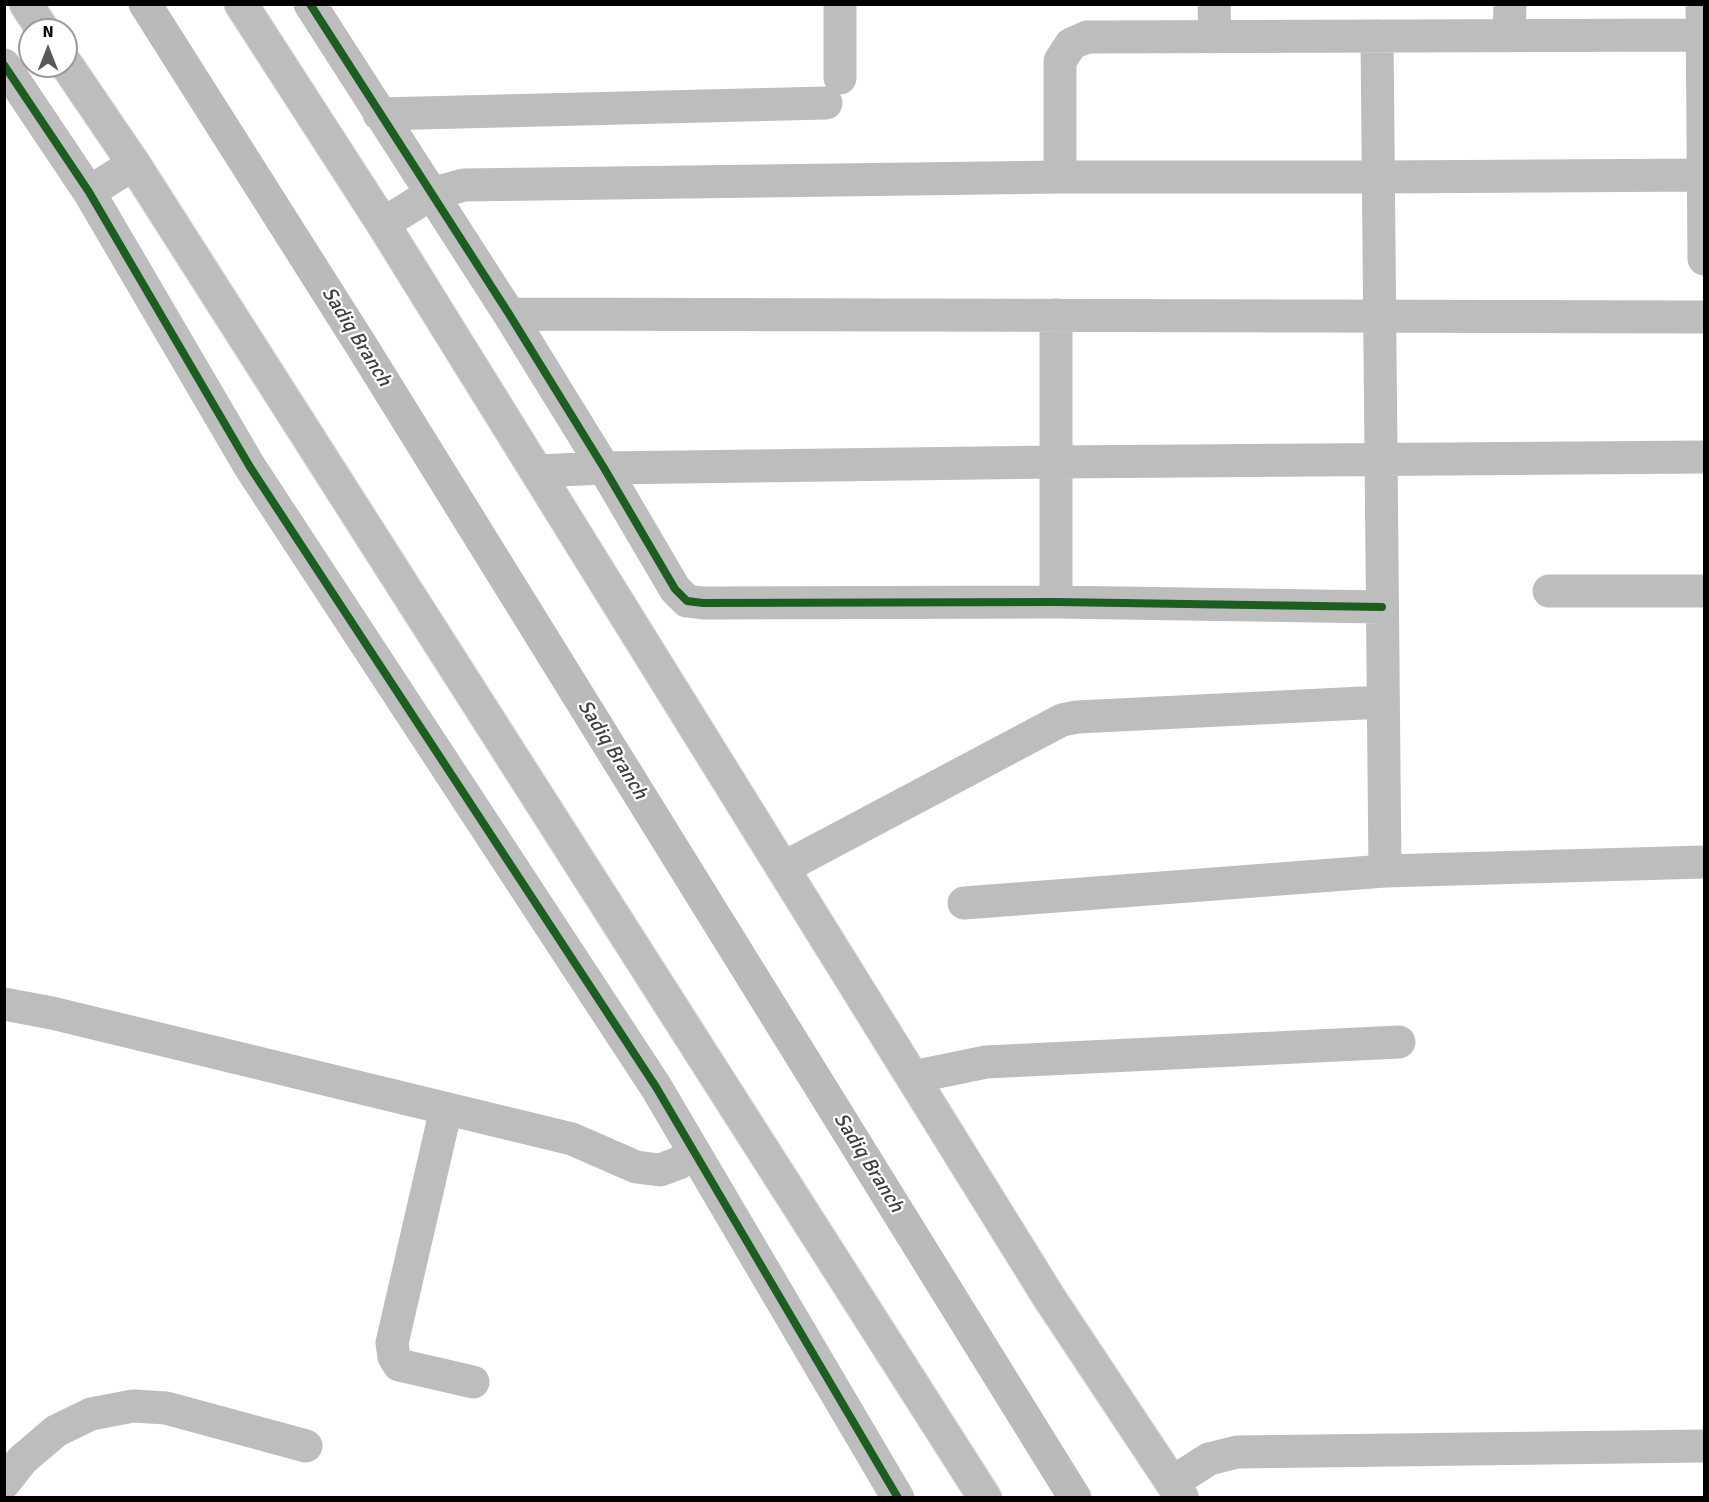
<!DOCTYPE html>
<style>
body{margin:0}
#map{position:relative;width:1709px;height:1502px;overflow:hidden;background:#fff;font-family:Signika,sans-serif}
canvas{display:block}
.frame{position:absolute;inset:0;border:6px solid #000;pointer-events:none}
.north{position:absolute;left:18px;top:18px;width:60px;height:60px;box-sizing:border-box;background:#fff;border:2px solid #999;border-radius:50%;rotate:0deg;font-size:16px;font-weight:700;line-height:24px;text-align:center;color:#000}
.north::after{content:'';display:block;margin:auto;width:21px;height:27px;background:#595959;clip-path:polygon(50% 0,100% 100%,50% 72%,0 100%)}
</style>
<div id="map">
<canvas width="1709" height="1502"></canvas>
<div class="frame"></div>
<div class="north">N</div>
</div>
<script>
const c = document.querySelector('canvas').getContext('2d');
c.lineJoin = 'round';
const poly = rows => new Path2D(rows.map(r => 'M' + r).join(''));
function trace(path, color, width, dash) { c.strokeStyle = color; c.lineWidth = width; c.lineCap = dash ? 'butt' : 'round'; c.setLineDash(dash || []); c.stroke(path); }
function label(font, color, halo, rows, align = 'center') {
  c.font = font + ' Signika,sans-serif'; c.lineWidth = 4.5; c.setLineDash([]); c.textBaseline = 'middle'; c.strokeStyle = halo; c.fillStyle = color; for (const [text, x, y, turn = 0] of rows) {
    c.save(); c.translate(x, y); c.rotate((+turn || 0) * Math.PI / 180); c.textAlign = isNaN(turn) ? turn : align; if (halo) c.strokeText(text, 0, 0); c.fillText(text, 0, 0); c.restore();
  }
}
trace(poly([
 [145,4,366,353,1075,1498]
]), '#bababa', 33);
const major = poly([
 [26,4,43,30],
 [241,4,383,224,1050,1299,1182,1498],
 [66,64,134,164,985,1498]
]);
trace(major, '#dbdbdb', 35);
trace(poly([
 [310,4,509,314,604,468,675,589,687,601,703,603,1056,602,1382,607],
 [840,4,840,78],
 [1214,4,1215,37],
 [1702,4,1704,259],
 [1377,36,1385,871],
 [1509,36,1510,4],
 [4,65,89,192,250,467,656,1087,898,1498],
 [379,114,826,103],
 [1060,177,1060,61,1071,44,1087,37,1704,35],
 [89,192,134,164],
 [383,224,431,194,464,185,1060,177,1379,177,1704,175],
 [509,314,1704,317],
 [537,471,604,468,1055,462,1704,457],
 [1549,591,1704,591],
 [1056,602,1056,315],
 [783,868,1062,720,1077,717,1383,702],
 [964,903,1385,871,1704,862],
 [4,1004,52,1013,572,1139,636,1167,660,1170,679,1163,693,1151],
 [913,1077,986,1062,1399,1042],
 [446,1109,392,1343,394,1357,399,1365,473,1382],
 [1173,1482,1209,1459,1237,1452,1704,1446],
 [4,1483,22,1460,56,1431,91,1414,133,1406,166,1408,306,1446]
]), '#bdbdbd', 33);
trace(major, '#bdbdbd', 33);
trace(poly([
 [310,4,509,314,604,468,675,589,687,601,703,603,1056,602,1382,607],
 [4,65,89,192,250,467,656,1087,898,1498]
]), '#1b5e20', 8);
label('italic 20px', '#3e3e3e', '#fff', [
 ["Sadiq Branch",356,337,58],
 ["Sadiq Branch",612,750,58],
 ["Sadiq Branch",868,1163,58]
]);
</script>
